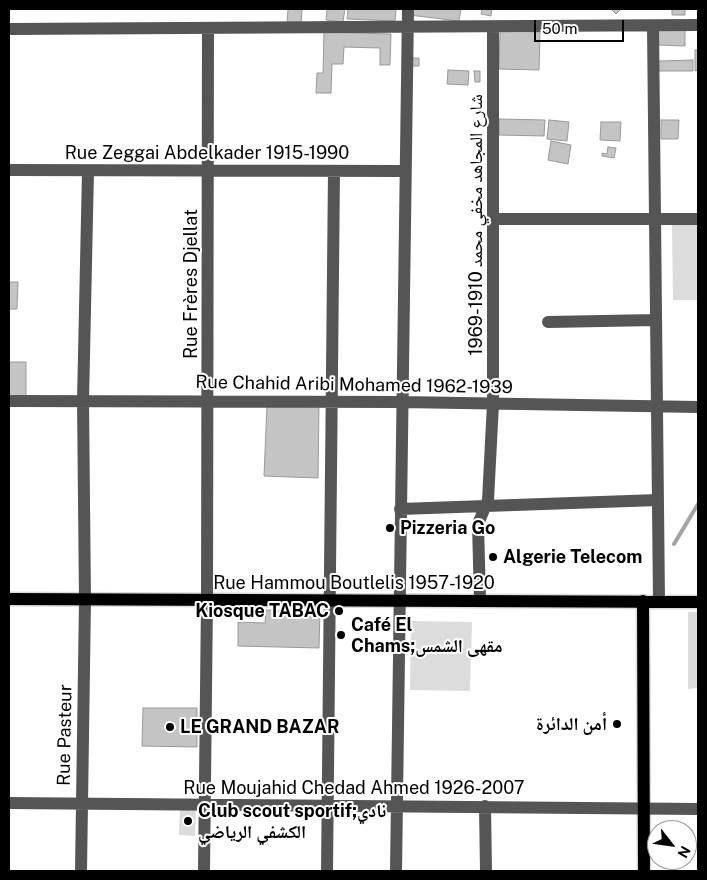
<!DOCTYPE html>
<meta charset="utf-8">
<style>
body{margin:0}
#map{position:relative;width:707px;height:880px;overflow:hidden;background:#fff;font-family:"Public Sans",sans-serif}
canvas{display:block}
.frame{position:absolute;inset:0;border:10px solid #000;pointer-events:none}
.north{position:absolute;left:647px;top:820px;width:50px;height:50px;box-sizing:border-box;background:#fff;border:1px solid #999;border-radius:50%;rotate:120deg;font-size:14px;font-weight:700;line-height:20px;text-align:center;color:#000}
.north::after{content:'';display:block;margin:auto;width:18px;height:22px;background:#000;clip-path:polygon(50% 0,100% 100%,50% 72%,0 100%)}
.scale{position:absolute;left:534px;top:20px;width:90px;height:22px;box-sizing:border-box;border:2px solid #000;border-top:0;padding-left:6px;font-size:15px;line-height:18px;white-space:nowrap;color:#000;-webkit-text-stroke:4px #fff;paint-order:stroke}
</style>
<div id="map">
<canvas width="707" height="880"></canvas>
<div class="frame"></div>
<div class="north">N</div>
<div class="scale">50 m</div>
</div>
<script>
const c = document.querySelector('canvas').getContext('2d');
c.lineJoin = 'round';
function fillPath(path, color) { c.fillStyle = color; c.fill(path, 'evenodd'); }
const poly = rows => new Path2D(rows.map(r => 'M' + r).join(''));
function trace(path, color, width, dash) { c.strokeStyle = color; c.lineWidth = width; c.lineCap = dash ? 'butt' : 'round'; c.setLineDash(dash || []); c.stroke(path); }
function label(font, color, halo, rows, align = 'center') {
  c.font = font + ' "Public Sans","Noto Naskh Arabic",sans-serif'; c.lineWidth = 4; c.setLineDash([]); c.textBaseline = 'middle'; c.strokeStyle = halo; c.fillStyle = color; for (const [text, x, y, turn = 0] of rows) {
    c.save(); c.translate(x, y); c.rotate((+turn || 0) * Math.PI / 180); c.textAlign = isNaN(turn) ? turn : align; if (halo) c.strokeText(text, 0, 0); c.fillText(text, 0, 0); c.restore();
  }
}
fillPath(poly([
 [698,224,698,300,673,300,672,225],
 [688,612,698,612,698,688,688,689],
 [411,621,472,622,470,691,410,690],
 [180,806,196,807,195,836,179,835]
]), '#dcdcdc');
trace(poly([
 [674,544,698,504]
]), '#a3a3a3', 4);
const building = poly([
 [288,9,302,9,301,24,287,23,288,9],
 [327,9,345,9,343,22,326,20,327,9],
 [348,9,396,9,395,21,347,19,348,9],
 [410,9,461,9,459,21,409,15,410,9],
 [482,9,492,9,491,16,481,14,482,9],
 [611,9,621,9,616,14,611,9],
 [672,9,685,9,685,15,672,15,672,9],
 [658,29,685,30,685,46,658,45,658,29],
 [500,31,540,32,539,70,499,69,500,31],
 [324,32,391,34,390,65,380,65,380,48,344,47,343,64,332,64,331,93,316,93,317,73,323,73,324,32],
 [695,50,698,50,698,70,695,71,695,50],
 [407,58,419,58,419,66,407,66,407,58],
 [693,60,693,71,658,71,658,61,693,60],
 [448,70,469,71,468,85,447,84,448,70],
 [474,71,480,71,480,82,475,82,474,71],
 [499,119,545,120,544,136,499,135,499,119],
 [549,120,569,122,567,141,547,139,549,120],
 [661,120,679,120,678,139,661,139,661,120],
 [601,122,621,122,620,141,600,140,601,122],
 [551,141,571,145,568,164,548,160,551,141],
 [608,147,616,148,614,158,602,156,602,153,607,154,608,147],
 [9,282,18,282,17,309,9,309,9,282],
 [9,362,26,362,26,397,9,397,9,362],
 [267,405,319,405,318,478,264,476,267,405],
 [266,610,320,611,319,648,238,646,238,622,265,623,266,610],
 [143,708,197,708,197,747,142,746,143,708]
]);
fillPath(building, '#c4c4c4');
trace(building, '#999', 1);
const major = poly([
 [9,599,698,602],
 [643,601,644,871]
]);
trace(major, '#dbdbdb', 15);
trace(poly([
 [653,26,659,601],
 [9,29,698,25],
 [9,170,405,171],
 [493,219,698,219],
 [548,322,656,320],
 [9,401,402,402,698,407],
 [400,509,658,500],
 [480,601,478,524,488,500,493,404,493,27],
 [9,803,698,809],
 [485,806,486,871],
 [81,871,85,600,83,401,88,171],
 [204,871,207,600,208,28],
 [327,871,334,171],
 [396,871,408,9]
]), '#555', 12);
trace(major, '#000', 12);
for (const [x, y, r, color] of [
 [390,528,5,"#000"],
 [493,557,5,"#000"],
 [339,611,5,"#000"],
 [341,635,5,"#000"],
 [617,724,5,"#000"],
 [170,727,5,"#000"],
 [188,821,5,"#000"]
]) { const dot = new Path2D(); dot.arc(x, y, r, 0, 2 * Math.PI); c.fillStyle = color; c.fill(dot); trace(dot, '#fff', 2); }
label('18px', '#000', '#fff', [
 ["Rue Zeggai Abdelkader 1915-1990",207,153],
 ["شارع المجاهد مخفي محمد 1910-1969",476,225,-90],
 ["Rue Frères Djellat",191,284,-90],
 ["Rue Chahid Aribi Mohamed 1962-1939",354,385,1],
 ["Rue Hammou Boutlelis 1957-1920",354,583],
 ["Rue Pasteur",65,735,-89],
 ["Rue Moujahid Chedad Ahmed 1926-2007",354,788]
]);
label('bold 18px', '#000', '#fff', [
 ["Pizzeria Go",400,528],
 ["Algerie Telecom",503,557],
 ["Kiosque TABAC",329,611,"right"],
 ["Café El",351,625],
 ["Chams;مقهى الشمس",351,646],
 ["أمن الدائرة",607,724,"right"],
 ["LE GRAND BAZAR",180,727],
 ["Club scout sportif;نادي",198,811],
 ["الكشفي الرياضي",198,832]
], 'left');
</script>
